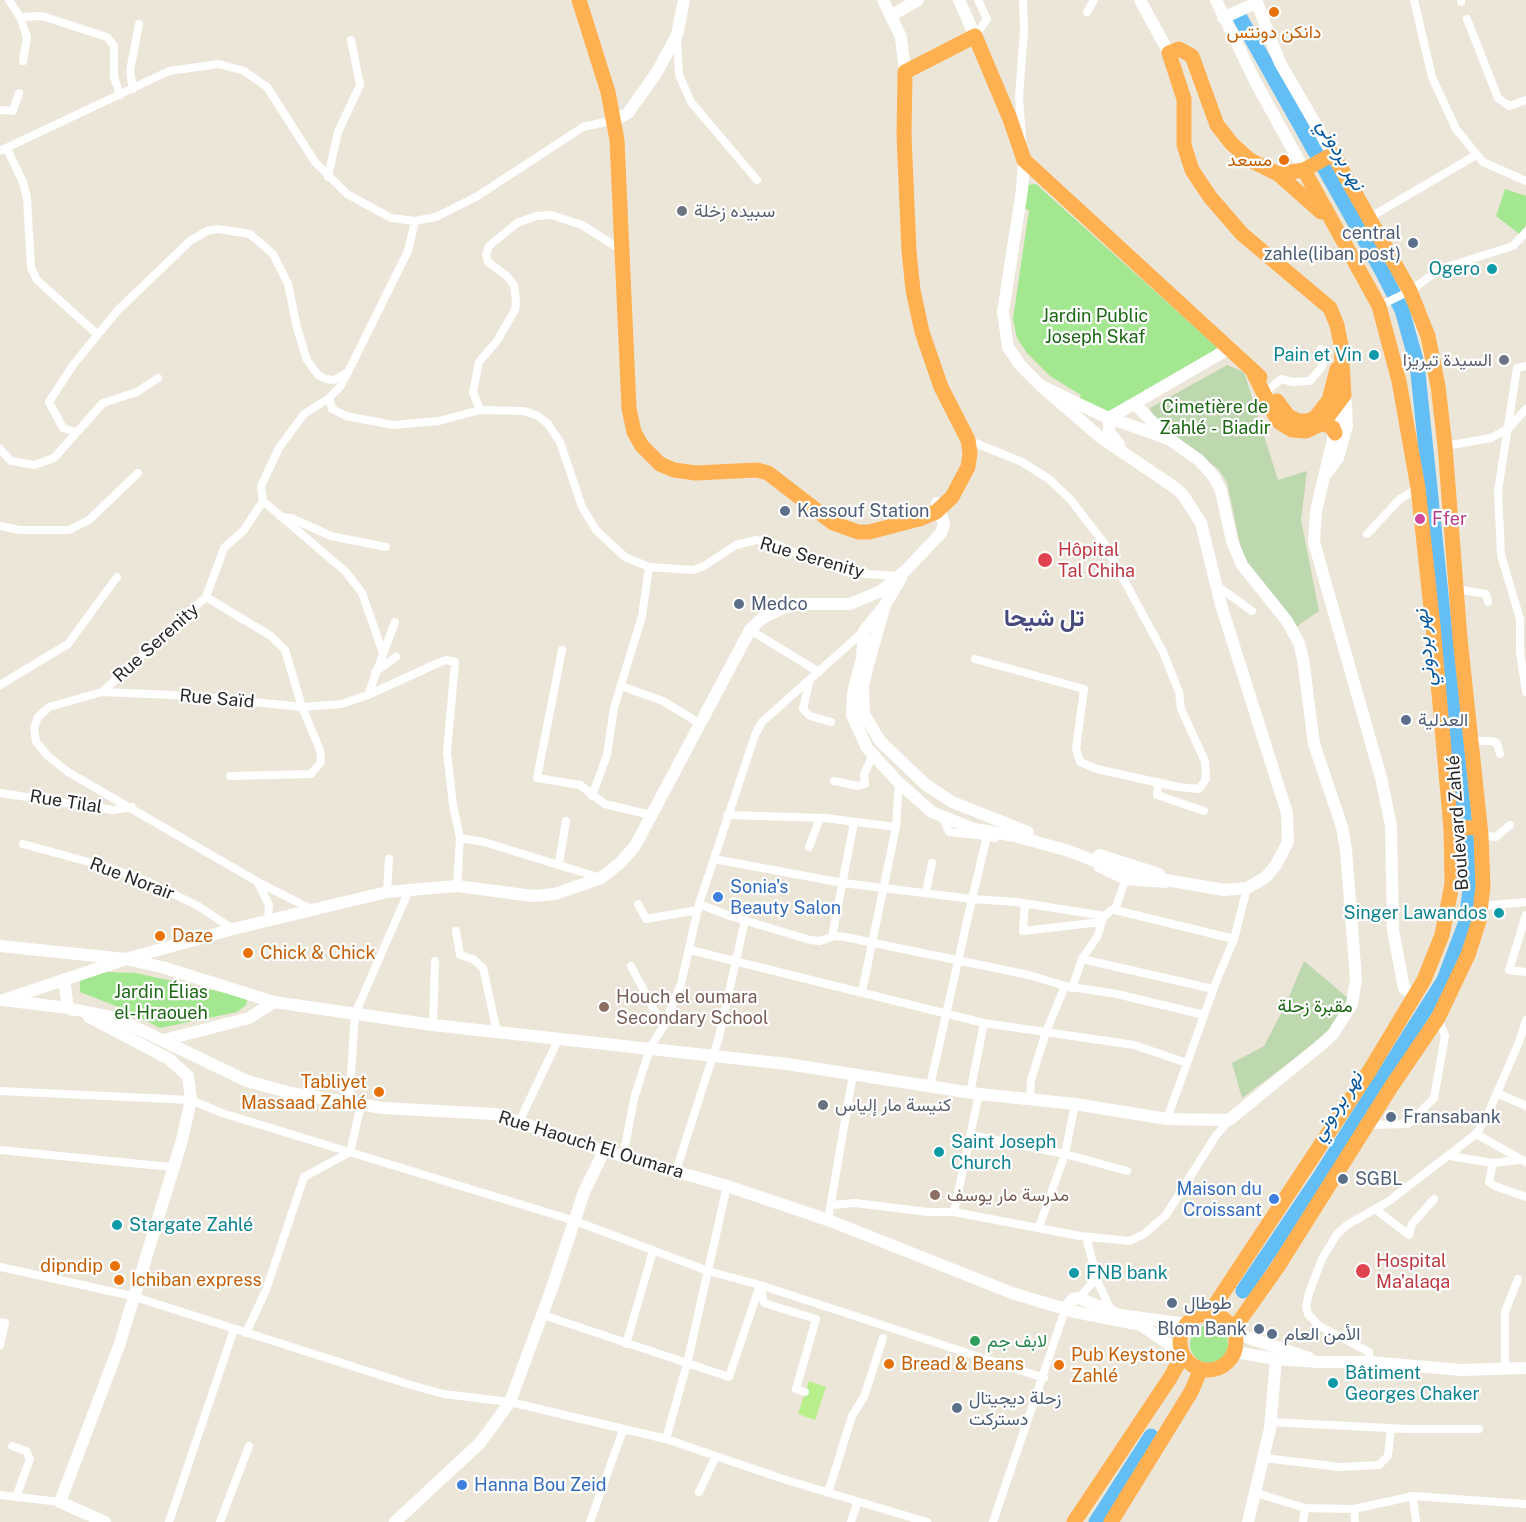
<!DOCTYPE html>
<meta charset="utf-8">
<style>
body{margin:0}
canvas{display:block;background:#ece6d8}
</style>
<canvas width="1526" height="1522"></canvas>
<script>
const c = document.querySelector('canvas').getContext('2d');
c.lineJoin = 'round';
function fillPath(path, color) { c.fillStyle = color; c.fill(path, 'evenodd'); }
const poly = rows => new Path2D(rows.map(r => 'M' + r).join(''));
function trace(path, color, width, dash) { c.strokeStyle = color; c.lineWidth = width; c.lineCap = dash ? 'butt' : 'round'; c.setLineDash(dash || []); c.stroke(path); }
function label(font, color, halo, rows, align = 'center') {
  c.font = font + ' "Public Sans",Vazirmatn,sans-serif'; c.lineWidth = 4.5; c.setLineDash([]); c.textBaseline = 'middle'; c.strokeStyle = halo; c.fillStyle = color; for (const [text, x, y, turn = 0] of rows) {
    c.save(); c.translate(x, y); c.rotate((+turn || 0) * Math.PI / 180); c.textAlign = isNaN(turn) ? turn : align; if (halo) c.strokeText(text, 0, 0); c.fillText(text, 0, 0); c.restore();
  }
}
fillPath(poly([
 [1036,184,1218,348,1117,415,1078,400,1081,395,1050,376,1027,353,1017,338,1013,319,1029,210,1023,208,1027,185],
 [1505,189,1526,196,1526,223,1522,236,1496,216],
 [107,972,136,973,248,998,246,1005,237,1012,160,1028,121,1008,80,992,80,977],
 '1190 1344a19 19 0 1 1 38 0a19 19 0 1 1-38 0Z'
]), '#a4e791');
fillPath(poly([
 [1227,365,1244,372,1278,480,1307,471,1301,520,1319,611,1296,627,1253,574,1242,554,1227,482,1218,469,1152,417,1150,408],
 [1304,961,1348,998,1343,1015,1330,1032,1242,1098,1232,1063,1264,1046,1285,1006]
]), '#bdd7ae');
fillPath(poly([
 [809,1381,826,1387,815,1420,798,1414]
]), '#b9ef8b');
trace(poly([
 [1239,16,1382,271,1402,310,1417,364,1471,882,1466,922,1444,980,1319,1178,1243,1291],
 [1096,1522,1151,1436]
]), '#64bef6', 15);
trace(poly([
 [9,0,20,17,27,37,23,61],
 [1414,0,1432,77,1456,129,1483,162,1526,181],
 [1461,0,1461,2],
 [1087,12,1094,0],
 [20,17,42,16,107,37,114,46,114,77,120,95],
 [1467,19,1498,98,1509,106,1526,100],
 [975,36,987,19,978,0],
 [677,39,679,75,691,102,757,180],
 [133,89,130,71,139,24],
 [0,110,13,111,19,93],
 [1022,138,1019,97,1024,30,1023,0],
 [7,149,23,182,27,198,31,268,37,280,97,334],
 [0,151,169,71,219,64,244,71,267,87,315,162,347,194,391,218,415,221,436,217,476,197,583,127,614,120],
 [328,177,338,132,360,85,351,40],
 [1369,218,1476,155],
 [1379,306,1410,291,1440,269,1513,246,1526,232],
 [1526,366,1517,368,1498,491,1501,555,1520,619,1520,652,1526,692],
 [1269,389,1281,379,1293,382,1310,381,1321,368,1325,358,1321,349],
 [329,398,332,409,346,416,393,425,439,421,480,410,524,411,538,416,548,424,560,442,582,507,596,530,625,557,649,567,693,570,704,566,736,545,756,540,773,543,812,560,850,573,898,576],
 [480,410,473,392,479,362,497,341,515,310,516,301,514,285,507,276,488,262,486,254,489,246,517,223,536,216,551,215,582,225,623,251],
 [76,432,63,428,49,402,73,365,118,310,190,241,207,231,218,229,250,234,273,254,288,284,297,328,307,360,318,375,326,379,334,380,347,373],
 [968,440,1022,462,1049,479,1070,499,1104,543,1163,652,1179,692,1181,709,1205,761,1206,779,1199,789,1178,787,1097,769,1080,762,1076,749,1084,689,975,659],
 [1445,446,1491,438,1509,428,1526,409],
 [0,449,11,461,34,465,54,458,103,403,137,392,158,378],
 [263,501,346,572,362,593,383,653],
 [281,517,291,518,331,536,386,547],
 [0,526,19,530,69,530,89,520,138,473],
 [1367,534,1400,499,1418,488],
 [1216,585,1252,611],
 [1456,589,1486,594,1488,602],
 [206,597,271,636,285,650,302,707,320,750,321,762,311,774,230,776],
 [750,630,819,672],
 [562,650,537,778,580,785,605,804,651,815],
 [375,672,396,657],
 [809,683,803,709,810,716,831,722],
 [0,685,68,644,117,577],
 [621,686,663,701,699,723],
 [102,692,206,597,224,548,244,530,263,501,261,486,279,448,304,414,329,398,340,387,349,370,408,251,415,221],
 [368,695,395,622],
 [1472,741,1492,741,1497,743,1500,754],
 [834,781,858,786,865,784,864,774,873,755],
 [1158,782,1157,795,1204,811],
 [0,793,113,810,132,807],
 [592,796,607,755,614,708,642,616,649,567],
 [727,815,825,818,896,827],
 [943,818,949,832,986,836],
 [1481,835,1496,837,1510,825],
 [460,838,484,842,601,878],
 [23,844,107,867,149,882,198,906,233,929],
 [809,847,820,818],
 [714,859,843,883,972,899,987,836,995,838],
 [559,863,566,821],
 [1098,868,1125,881],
 [258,883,269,905,268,920],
 [387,892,389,859],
 [926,892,932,863],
 [638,904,646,919,698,910],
 [699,904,730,916,810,940,820,941,835,936,845,937,1029,975,1065,986,1046,1032,1031,1080,1030,1099],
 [1025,904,1023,931,1101,922],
 [1482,906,1526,902],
 [311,909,258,882,68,772,48,756,36,742,34,728,38,717,49,707,102,692,195,696,302,707,341,704,368,695,438,663,446,660,455,662,447,752,453,805,460,838,457,886],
 [1115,910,1125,881,1165,884],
 [1526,915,1509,970,1526,972],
 [456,931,460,955,473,959,483,968,497,1032],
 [832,937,854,822],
 [690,950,984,1023,1134,1045,1187,1063],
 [1082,959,1213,989],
 [631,966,663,1027],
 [1065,986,1117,994,1204,1015],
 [1072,988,1082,959,1097,937,1103,919],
 [862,992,896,827,899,783],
 [433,1025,435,961],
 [930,1086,972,899,1016,902,1105,916,1111,910,1115,910,1234,939],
 [0,1091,191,1100,222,1113,575,1221,708,1271,760,1285,1044,1378],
 [970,1093,984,1023],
 [1497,1093,1526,1106],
 [349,1104,355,1014,410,888],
 [1167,1119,1216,982,1234,939,1247,888],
 [519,1122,559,1038],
 [1367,1125,1408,1124,1434,1098,1445,1036,1438,1018],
 [1476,1134,1526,1162],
 [971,1135,1065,1154,1127,1171],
 [0,1150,171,1167],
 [1450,1156,1493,1163,1519,1160],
 [623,1157,634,1099,650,1048,663,1027,681,984,699,904,755,735,762,722,864,631],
 [1493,1163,1489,1182,1495,1186,1526,1197],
 [676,1171,719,1037,745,920],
 [831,1205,855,1203,928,1212,954,1212,1080,1236,1130,1241,1144,1234,1166,1215,1215,1137,1229,1120],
 [1375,1209,1409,1235,1412,1224,1434,1199],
 [954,1212,979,1094],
 [828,1220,853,1074],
 [1039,1227,1065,1154,1075,1104],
 [1086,1237,1099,1285,1112,1312],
 [0,1267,132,1296,411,1385,444,1394,510,1402,666,1439,786,1480,927,1522],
 [760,1285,764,1303,816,1319,796,1389,805,1392],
 [1079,1298,1092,1283,1090,1271],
 [543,1315,729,1377,760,1285],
 [0,1322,5,1323,0,1345],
 [246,1333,266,1290,304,1177,350,1152,361,1105],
 [626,1344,653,1251],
 [1369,1362,1369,1352,1318,1325,1308,1314,1306,1306,1309,1293,1322,1259,1337,1234,1347,1225,1389,1201,1476,1134,1487,1116,1519,1042,1526,1020],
 [1505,1369,1505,1312,1518,1279],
 [1270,1422,1408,1429,1479,1429],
 [666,1439,687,1364,727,1186],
 [12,1446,26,1451,30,1459,16,1497],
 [1264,1458,1340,1467,1379,1465,1388,1456,1391,1428],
 [699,1492,716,1456],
 [828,1493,852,1416,864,1397,883,1338],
 [1256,1493,1305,1508,1354,1509,1413,1496,1526,1504],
 [0,1495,60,1502],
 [1413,1496,1416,1522],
 [1354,1509,1355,1522],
 [169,1522,234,1329],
 [220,1522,249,1446],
 [590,1522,623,1430],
 [851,1522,857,1503],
 [993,1522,1066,1307],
 [1303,1522,1305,1508]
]), '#fff', 8);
trace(poly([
 [883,0,901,37,905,72],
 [959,0,975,36],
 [1140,0,1169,53],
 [1216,0,1255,81,1304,170],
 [1256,0,1280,63,1333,154],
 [892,15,918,0],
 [1223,18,1256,3],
 [614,120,628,113,657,72,677,35,684,0],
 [1332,402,1337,406,1339,414,1316,511,1314,542,1381,778,1391,825,1393,930,1404,988,1414,996],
 [1135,404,1164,434],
 [1119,444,1109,432,1109,418,1230,348],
 [1327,473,1338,458,1347,426,1346,405,1344,395,1340,394],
 [901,578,885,605,869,661,863,685,864,714,880,741,926,785,952,802,1028,832],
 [885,605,864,631,862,658,853,693,852,715,867,748,899,783,932,812,974,829,1015,836,1069,851,1125,873,1224,890,1247,888,1266,877,1276,865,1288,842,1287,813,1221,605,1201,523,1183,495,1174,487,1100,437,1041,386,1021,366,1008,347,1003,312,1022,190,1024,160],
 [1099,855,1159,874],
 [0,946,126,959,162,967,274,1002,433,1025,787,1064,979,1094,1075,1104,1167,1119,1229,1120,1322,1044,1333,1034,1352,1004,1356,979,1346,850,1342,827,1314,744,1303,659,1299,643,1287,621,1242,565,1232,541,1221,491,1214,477,1199,460,1169,439,1104,416,1041,386],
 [64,979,68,1008,73,1010],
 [7,999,126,959,233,929,387,892,457,886,533,896,555,894,601,878,620,863,635,846,750,630,761,619,785,607,801,604,850,604,881,591,906,570,941,533,944,524,937,503],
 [3,1000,68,1008,116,1018,247,1081,291,1093,383,1108,495,1114,604,1151,727,1186,828,1220,1012,1293,1075,1312,1141,1325,1182,1353],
 [89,1017,169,1059,188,1076,191,1100,182,1140,119,1346,60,1502,105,1522],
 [164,1040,249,1018,274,1002],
 [1066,1307,1073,1299,1079,1298,1120,1315,1187,1324],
 [1234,1333,1309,1358],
 [1234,1352,1276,1359,1318,1362,1369,1362,1461,1370,1526,1368],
 [395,1522,480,1443,510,1402,552,1288,584,1192,604,1151],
 [1248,1522,1270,1429,1276,1359]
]), '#fff', 12);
trace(poly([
 [579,0,608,92,617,140,629,408,634,432,642,446,660,464,674,470,696,473,757,470,768,473,833,523,858,532,869,532,919,519,936,512,952,497,968,467,970,453,968,440,941,387,922,332,913,290,909,251,904,135,905,72,975,36,1010,119,1024,160,1260,377],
 [1278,174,1321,212],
 [1277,401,1288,416,1298,421,1308,421,1315,418,1329,400,1337,369],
 [1323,423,1333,428,1335,433],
 [1451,829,1480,827],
 [1209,1314,1370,1070,1424,980,1442,935,1452,884,1451,829,1433,626,1418,488,1399,381,1379,306,1304,170],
 '1180 1342a28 28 0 1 1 56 0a28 28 0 1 1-56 0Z',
 [1233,1330,1277,1268,1391,1087,1438,1018,1468,955,1479,921,1483,886,1481,835,1460,638,1445,446,1438,386,1428,336,1410,291,1333,154,1304,170,1278,174,1250,160,1232,144,1217,125,1192,56,1179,49,1169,53,1184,99,1184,145,1192,170,1210,197,1242,234,1330,308,1337,325,1341,345,1344,395,1323,423,1306,431,1292,430,1279,422,1272,410,1253,372],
 [1074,1522,1170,1378,1183,1355],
 [1111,1522,1191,1392,1201,1369]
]), '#ffb050', 15);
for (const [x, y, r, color] of [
 [1274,12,6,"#e8710a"],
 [1284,160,6,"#e8710a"],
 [682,211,6,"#6b7280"],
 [1413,243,6,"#5c6f8a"],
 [1492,269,6,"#0f9aa8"],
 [1374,355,6,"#0f9aa8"],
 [1504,360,6,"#6b7280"],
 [785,511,6,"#5c6f8a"],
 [1420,519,6,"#d1479c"],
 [1045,560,8,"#e0444e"],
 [739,604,6,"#5c6f8a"],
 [1406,720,6,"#5c6f8a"],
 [718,897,6,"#3f7fe0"],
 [1499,913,6,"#0f9aa8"],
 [160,936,6,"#e8710a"],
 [248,953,6,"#e8710a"],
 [604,1007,6,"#8d6e63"],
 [379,1092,6,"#e8710a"],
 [823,1105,6,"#6b7280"],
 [1391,1117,6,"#5c6f8a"],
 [939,1152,6,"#0f9aa8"],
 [1343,1179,6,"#5c6f8a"],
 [935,1195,6,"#8d6e63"],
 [1274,1199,6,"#3f7fe0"],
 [117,1225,6,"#0f9aa8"],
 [115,1266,6,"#e8710a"],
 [1363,1271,8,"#e0444e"],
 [1074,1273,6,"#0f9aa8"],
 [119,1280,6,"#e8710a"],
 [1172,1303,6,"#5c6f8a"],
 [1259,1329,6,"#5c6f8a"],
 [1272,1334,6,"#5c6f8a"],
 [975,1341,6,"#2e9e5b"],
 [889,1364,6,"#e8710a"],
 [1059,1365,6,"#e8710a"],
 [1333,1383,6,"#0f9aa8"],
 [957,1408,6,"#5c6f8a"],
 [462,1485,6,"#3f7fe0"]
]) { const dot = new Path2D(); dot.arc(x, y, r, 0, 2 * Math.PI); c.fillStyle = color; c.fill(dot); trace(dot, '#fff', 2); }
label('18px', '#c56008', '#fff', [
 ["دانكن دونتس",1274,32,"center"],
 ["مسعد",1272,160,"right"],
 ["Daze",172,936],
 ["Chick & Chick",260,953],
 ["Tabliyet",367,1082,"right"],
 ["Massaad Zahlé",367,1103,"right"],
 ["dipndip",103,1266,"right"],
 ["Ichiban express",131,1280],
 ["Pub Keystone",1071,1355],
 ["Zahlé",1071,1376],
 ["Bread & Beans",901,1364]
], 'left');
label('18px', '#5b616d', '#fff', [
 ["سبيده زخلة",694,211],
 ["السيدة تيريزا",1492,360,"right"],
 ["كنيسة مار إلياس",835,1105]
], 'left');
label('18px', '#4e5e75', '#fff', [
 ["central",1401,233,"right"],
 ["zahle(liban post)",1401,254,"right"],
 ["Kassouf Station",797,511],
 ["Medco",751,604],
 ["العدلية",1418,720],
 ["Fransabank",1403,1117],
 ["SGBL",1355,1179],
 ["طوطال",1184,1303],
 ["Blom Bank",1247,1329,"right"],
 ["الأمن العام",1284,1334],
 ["زحلة ديجيتال",969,1398],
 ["دستركت",969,1419]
], 'left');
label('18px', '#0d838f', '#fff', [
 ["Ogero",1480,269,"right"],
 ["Pain et Vin",1362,355,"right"],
 ["Singer Lawandos",1487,913,"right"],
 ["Saint Joseph",951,1142],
 ["Church",951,1163],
 ["Stargate Zahlé",129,1225],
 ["FNB bank",1086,1273],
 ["Bâtiment",1345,1373],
 ["Georges Chaker",1345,1394]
], 'left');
label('18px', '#1d6815', '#fff', [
 ["Jardin Public",1095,316],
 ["Joseph Skaf",1095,337],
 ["Cimetière de",1215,407],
 ["Zahlé - Biadir",1215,428],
 ["Jardin Élias",161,992],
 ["el-Hraoueh",161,1013],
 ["مقبرة زحلة",1315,1006]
]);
label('18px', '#b23c85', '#fff', [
 ["Ffer",1432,519]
], 'left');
label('18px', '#be3a42', '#fff', [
 ["Hôpital",1058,550],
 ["Tal Chiha",1058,571],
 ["Hospital",1376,1261],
 ["Ma'alaqa",1376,1282]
], 'left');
label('18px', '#282828', '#fff', [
 ["Rue Serenity",812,558,16],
 ["Rue Serenity",156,643,-42],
 ["Rue Saïd",217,699,5],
 ["Rue Tilal",66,802,9],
 ["Boulevard Zahlé",1458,823,-94],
 ["Rue Norair",132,879,21],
 ["Rue Haouch El Oumara",591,1145,17]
]);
label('18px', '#366cbe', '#fff', [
 ["Sonia's",730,887],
 ["Beauty Salon",730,908],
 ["Maison du",1262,1189,"right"],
 ["Croissant",1262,1210,"right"],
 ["Hanna Bou Zeid",474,1485]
], 'left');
label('18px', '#785e54', '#fff', [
 ["Houch el oumara",616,997],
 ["Secondary School",616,1018],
 ["مدرسة مار يوسف",947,1195]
], 'left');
label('18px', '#27864d', '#fff', [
 ["لابف جم",987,1341]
], 'left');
label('italic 20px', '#05589f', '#fff', [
 ["نهر بردوني",1341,155,61],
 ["نهر بردوني",1425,648,-96],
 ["نهر بردوني",1337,1106,-57]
]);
label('bold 24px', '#46497b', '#fff', [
 ["تل شيحا",1044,619]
]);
</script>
